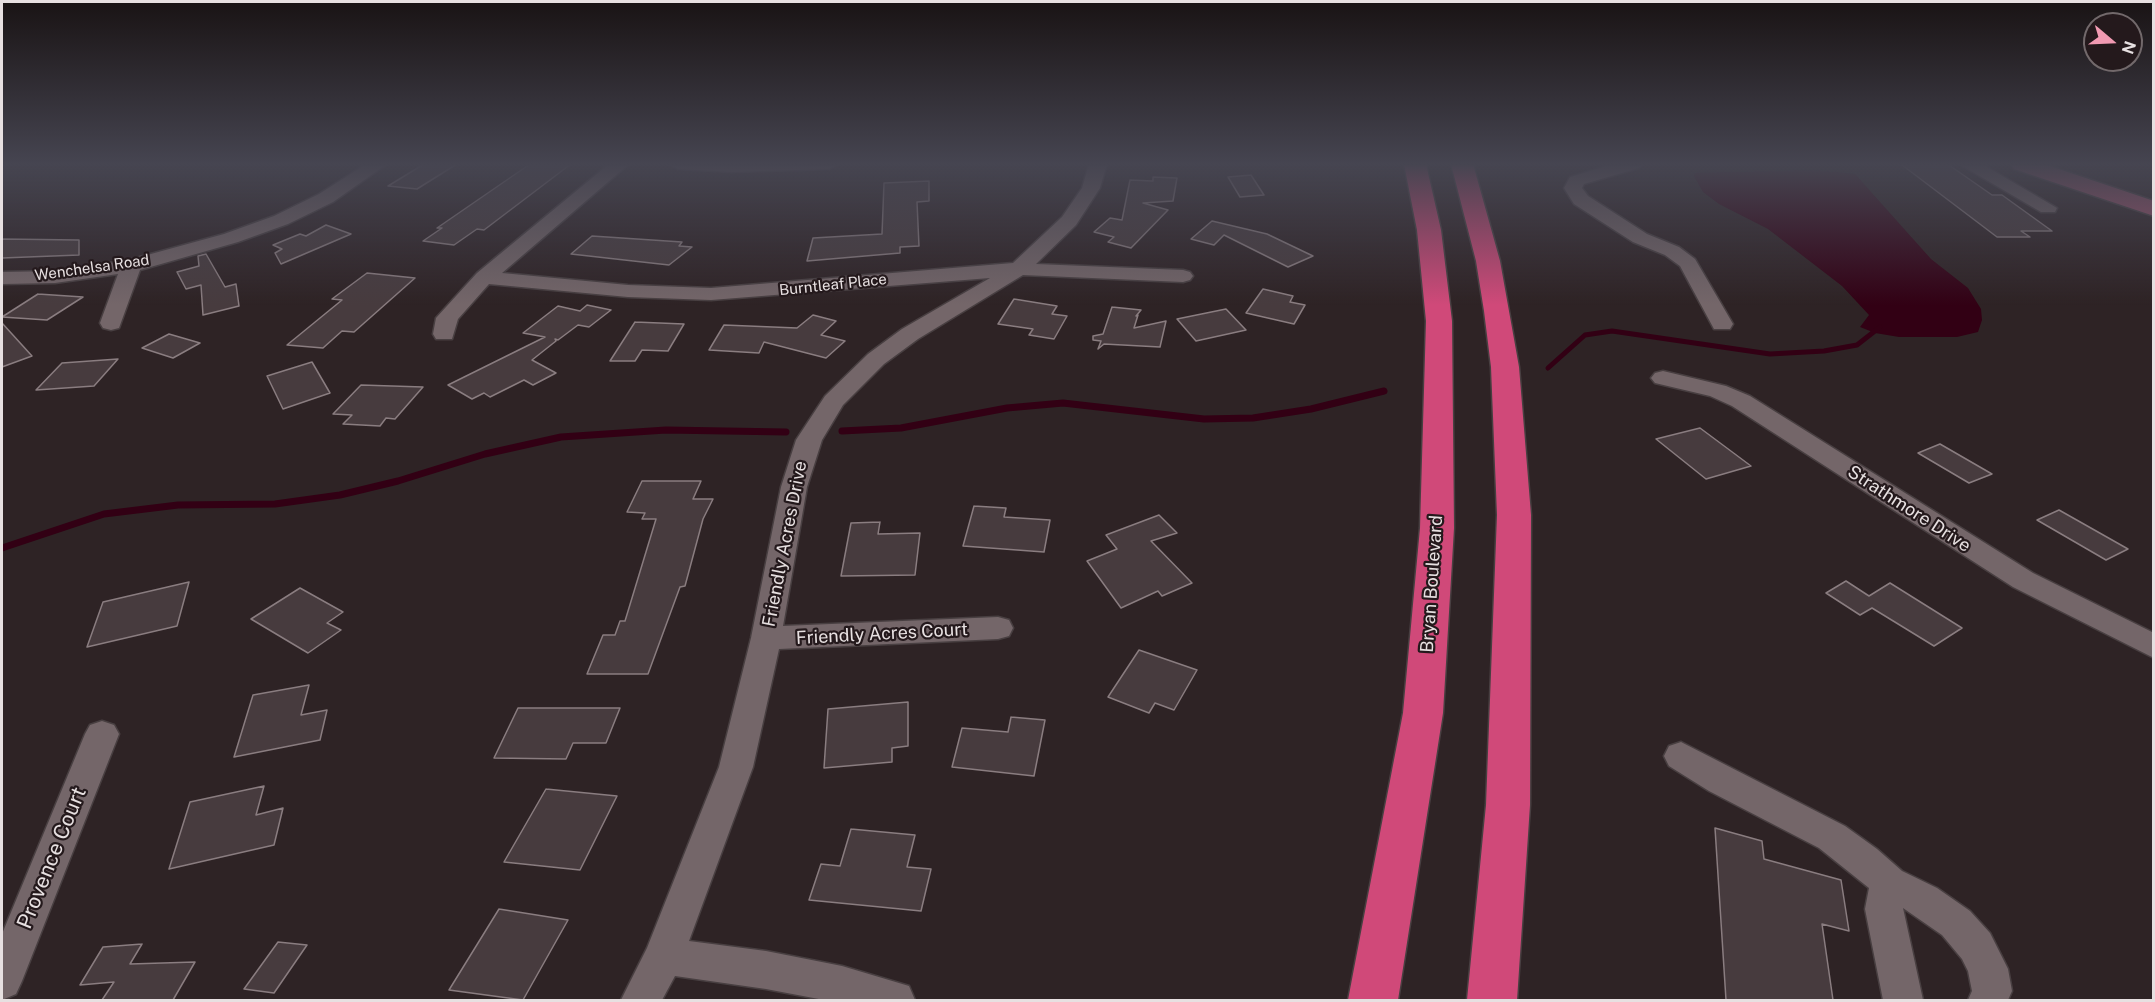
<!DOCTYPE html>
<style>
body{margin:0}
#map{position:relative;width:2155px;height:1002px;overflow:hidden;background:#2e2325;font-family:"Public Sans",sans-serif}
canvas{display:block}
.frame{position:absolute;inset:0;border:3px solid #e7e0e1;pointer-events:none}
.north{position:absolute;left:2083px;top:12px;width:60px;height:60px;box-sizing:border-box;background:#24191c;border:2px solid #72696b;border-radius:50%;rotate:109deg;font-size:16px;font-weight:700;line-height:24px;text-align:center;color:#e7e0e1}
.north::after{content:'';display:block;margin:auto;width:21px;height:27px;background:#f19ab2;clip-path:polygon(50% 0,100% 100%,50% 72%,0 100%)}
</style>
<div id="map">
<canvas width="2155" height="1002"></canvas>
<div class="frame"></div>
<div class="north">N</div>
</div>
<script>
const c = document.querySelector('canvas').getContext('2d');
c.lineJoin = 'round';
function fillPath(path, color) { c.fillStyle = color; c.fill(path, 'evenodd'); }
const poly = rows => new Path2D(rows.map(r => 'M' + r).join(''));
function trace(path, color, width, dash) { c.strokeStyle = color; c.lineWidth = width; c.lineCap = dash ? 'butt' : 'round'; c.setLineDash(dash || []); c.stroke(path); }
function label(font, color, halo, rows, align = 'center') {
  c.font = font + ' "Public Sans",sans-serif'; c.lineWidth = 4.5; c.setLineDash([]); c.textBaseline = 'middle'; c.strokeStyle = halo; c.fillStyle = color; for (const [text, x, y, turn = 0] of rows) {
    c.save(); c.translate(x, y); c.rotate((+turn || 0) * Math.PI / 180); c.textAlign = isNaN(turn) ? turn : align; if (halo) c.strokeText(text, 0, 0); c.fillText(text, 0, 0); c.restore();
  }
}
fillPath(poly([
 [1815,170,1855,174,1931,259,1968,288,1981,309,1982,320,1978,332,1957,337,1899,337,1875,333,1860,327,1869,315,1842,286,1768,229,1719,204,1703,192,1694,176,1695,173]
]), '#320014');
trace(poly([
 [1548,368,1585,335,1612,331,1770,354,1824,351,1857,345,1880,327]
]), '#320014', 5);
trace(poly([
 [842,431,901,428,1007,408,1063,403,1204,419,1253,418,1311,409,1384,391],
 [2,548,104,514,178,505,275,504,340,495,398,481,485,454,561,437,666,430,786,432]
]), '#320014', 7);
const building = poly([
 [424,164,457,164,417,189,388,186,424,164],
 [530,164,571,164,484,230,477,229,454,245,423,241,442,228,437,228,530,164],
 [1902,165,1949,165,1992,195,2002,195,2052,231,2021,231,2030,237,1997,237,1902,165],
 [1251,175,1264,195,1240,197,1228,177,1251,175],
 [1153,177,1177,178,1173,201,1143,203,1168,210,1131,248,1108,242,1114,237,1094,232,1110,218,1122,220,1130,180,1153,181,1153,177],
 [929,181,929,201,917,202,919,246,900,247,900,253,807,261,813,238,882,234,884,183,929,181],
 [1212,221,1267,234,1313,256,1288,267,1224,235,1214,245,1191,239,1212,221],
 [326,225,351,234,281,264,275,253,282,249,273,245,300,234,306,236,326,225],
 [592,236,682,242,679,246,692,247,669,265,571,254,592,236],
 [2,239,79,240,79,255,2,258,2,239],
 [206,254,225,287,236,284,239,306,203,315,201,285,186,289,177,272,199,266,198,256,206,254],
 [367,273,415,278,354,332,342,331,323,348,287,345,342,300,332,299,367,273],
 [1263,289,1293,296,1290,302,1305,305,1294,324,1246,313,1263,289],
 [38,294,83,297,47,320,2,317,38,294],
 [1014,299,1057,306,1052,314,1067,316,1054,339,1029,335,1033,329,998,324,1014,299],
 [587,305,611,310,589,327,578,325,558,340,555,339,556,341,532,360,556,373,533,385,524,380,490,397,484,393,472,399,448,385,545,337,523,333,558,306,580,311,587,305],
 [1112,307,1141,310,1136,316,1138,315,1134,328,1166,321,1160,347,1104,344,1098,349,1101,341,1093,340,1093,336,1103,334,1112,307],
 [1226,309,1246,330,1196,341,1177,319,1226,309],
 [813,315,836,321,821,335,845,341,826,358,764,342,759,353,709,350,724,325,797,328,813,315],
 [635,322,684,324,668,351,642,350,635,361,610,361,635,322],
 [2,323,32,356,2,367,2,323],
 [169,334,200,343,173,358,142,348,169,334],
 [118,359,94,386,36,390,62,363,118,359],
 [312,362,330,393,283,409,267,376,312,362],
 [361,385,423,387,395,419,386,418,380,426,343,424,352,415,333,414,361,385],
 [1700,428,1751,466,1706,479,1656,439,1700,428],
 [1940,444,1992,474,1969,483,1918,453,1940,444],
 [642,481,701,481,693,499,713,499,703,519,685,586,680,587,648,674,587,674,603,635,615,635,620,621,625,621,656,519,642,519,645,513,627,512,642,481],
 [974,506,1006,508,1004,517,1050,520,1044,552,963,546,974,506],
 [2059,510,2128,549,2106,560,2037,520,2059,510],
 [1159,515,1177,533,1151,541,1192,583,1162,596,1158,591,1121,608,1087,561,1117,549,1106,535,1159,515],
 [880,522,878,534,920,533,915,575,841,576,851,523,880,522],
 [1846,581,1869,596,1890,583,1962,628,1934,646,1872,608,1860,615,1826,593,1846,581],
 [189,582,177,626,87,647,103,602,189,582],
 [300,588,343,612,327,623,341,630,308,653,251,619,300,588],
 [1139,650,1197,670,1174,710,1155,703,1149,713,1108,697,1139,650],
 [309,685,301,715,327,710,320,740,234,757,253,695,309,685],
 [908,702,908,746,892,748,892,762,824,768,828,709,908,702],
 [518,708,620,708,606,743,573,743,566,759,494,758,518,708],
 [1011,717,1045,720,1034,776,952,767,962,728,1008,732,1011,717],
 [264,786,256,815,283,808,274,845,169,869,190,802,264,786],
 [546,789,617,796,580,870,504,862,546,789],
 [1715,828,1762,841,1764,859,1841,880,1849,931,1822,924,1833,1000,1726,1000,1715,828],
 [851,829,915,835,907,867,931,869,921,911,809,900,821,864,840,866,851,829],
 [499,909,568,920,523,1000,449,990,499,909],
 [278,942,307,945,274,993,244,989,278,942],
 [142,944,130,964,195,962,173,1000,102,1000,114,982,80,985,103,947,142,944]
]);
fillPath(building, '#473b3e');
trace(building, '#8a7d80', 1.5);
const minor = poly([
 [366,164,387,164,333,202,288,224,238,242,140,270,119,328,111,330,103,328,100,323,118,274,55,283,2,284,2,272,55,271,129,260,224,234,274,216,319,194,366,164],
 [609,164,629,164,502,273,628,285,711,288,1013,263,1062,217,1082,188,1089,164,1107,164,1100,188,1076,225,1036,264,1183,270,1190,272,1193,276,1190,280,1183,282,1023,275,918,339,884,364,843,405,822,440,807,487,783,626,998,617,1009,620,1013,628,1009,636,998,639,779,649,753,767,689,941,766,951,842,966,909,986,915,1000,824,1000,766,989,675,976,662,1000,621,1000,647,948,719,767,751,638,781,487,796,440,825,396,868,354,902,329,990,278,711,300,628,297,489,284,458,319,452,339,436,339,433,334,436,318,477,273,609,164],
 [669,164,838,164,829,169,732,172,678,169,669,164],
 [1613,164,1642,164,1639,168,1584,184,1582,188,1588,196,1647,234,1679,247,1695,259,1733,324,1730,329,1714,329,1680,266,1665,255,1633,242,1574,204,1564,188,1570,177,1613,164],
 [1959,164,1982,164,2057,208,2055,212,2041,212,1959,164],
 [1663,371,1726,386,1750,396,2033,573,2154,633,2154,658,2013,587,1732,406,1710,396,1655,383,1651,378,1655,373,1663,371],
 [102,721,114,725,119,734,22,981,16,994,2,1000,2,934,85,734,90,725,102,721],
 [1681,742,1845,826,1877,849,1902,871,1937,888,1970,911,1990,933,2008,969,2012,991,2008,1000,1968,1000,1972,991,1968,971,1962,959,1942,935,1903,908,1923,1000,1883,1000,1865,909,1869,888,1819,848,1709,791,1669,766,1664,756,1669,746,1681,742]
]);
const major = poly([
 [2011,164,2044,164,2154,201,2154,216,2014,169,2011,164]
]);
const highway = poly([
 [1404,164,1426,164,1441,230,1452,321,1454,528,1443,713,1398,1000,1348,1000,1403,713,1420,528,1426,321,1417,230,1404,164],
 [1451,164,1473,164,1500,261,1519,367,1531,515,1530,805,1517,1000,1467,1000,1486,805,1497,515,1491,367,1484,311,1476,261,1451,164]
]);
trace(minor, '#483f41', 3);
trace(major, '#483f41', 3);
trace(highway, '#483f41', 3);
fillPath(minor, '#746669');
fillPath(major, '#ab5573');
fillPath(highway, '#d04979');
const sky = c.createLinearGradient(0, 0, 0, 305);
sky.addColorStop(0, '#191314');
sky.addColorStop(0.54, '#464551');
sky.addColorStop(1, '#46455100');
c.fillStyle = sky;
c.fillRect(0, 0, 2155, 305);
label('15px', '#e7e0e1', '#24191c', [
 ["Wenchelsa Road",92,268,-8],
 ["Burntleaf Place",833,285,-6]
]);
label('18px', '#e7e0e1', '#24191c', [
 ["Strathmore Drive",1909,509,33],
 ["Friendly Acres Drive",785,544,-79],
 ["Bryan Boulevard",1432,584,-86],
 ["Friendly Acres Court",882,634,-3]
]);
label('21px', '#e7e0e1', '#24191c', [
 ["Provence Court",52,858,-68]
]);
</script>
